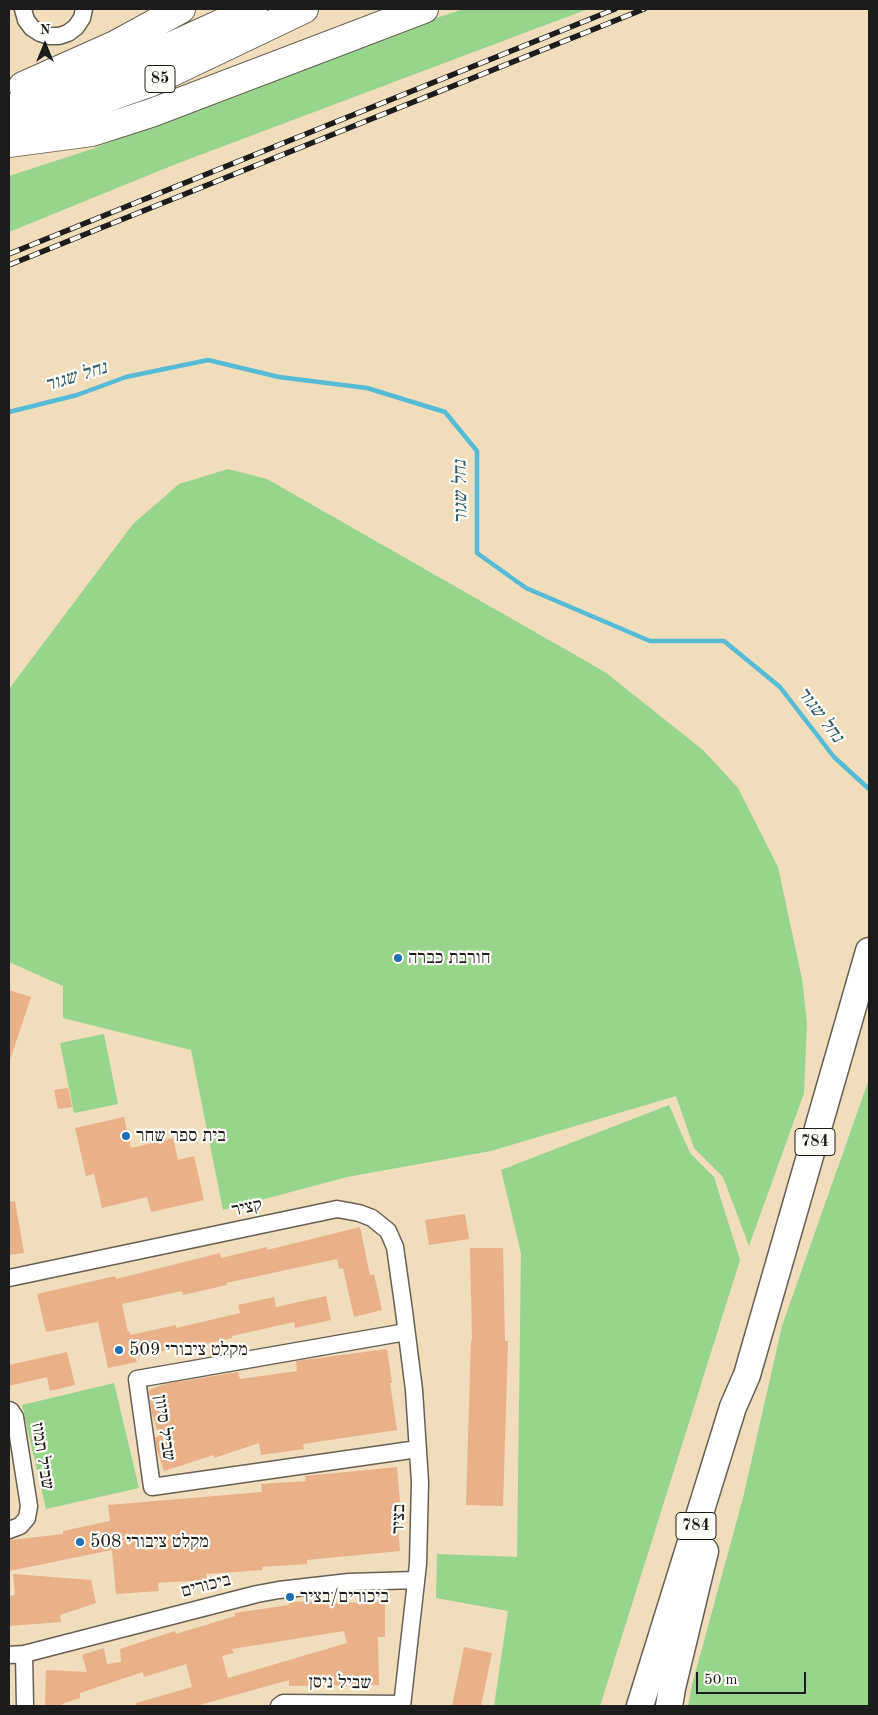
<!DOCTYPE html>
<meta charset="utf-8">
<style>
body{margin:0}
#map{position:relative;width:878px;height:1715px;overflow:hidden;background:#efddbb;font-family:"Old Standard TT",serif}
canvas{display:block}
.frame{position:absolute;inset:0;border:10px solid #1c1c1c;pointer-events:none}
.north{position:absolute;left:20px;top:20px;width:50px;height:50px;-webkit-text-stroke:4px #fdfcf7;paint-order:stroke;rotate:0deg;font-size:14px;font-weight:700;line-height:20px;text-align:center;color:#1c1c1c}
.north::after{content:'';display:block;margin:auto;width:18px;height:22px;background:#1c1c1c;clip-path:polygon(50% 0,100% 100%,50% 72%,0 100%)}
.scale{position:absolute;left:696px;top:1672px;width:110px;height:22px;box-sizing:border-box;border:2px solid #1c1c1c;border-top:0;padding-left:6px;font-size:15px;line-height:18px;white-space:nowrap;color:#1c1c1c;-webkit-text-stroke:4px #fdfcf7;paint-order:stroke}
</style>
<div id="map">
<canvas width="878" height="1715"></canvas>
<div class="frame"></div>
<div class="north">N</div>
<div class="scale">50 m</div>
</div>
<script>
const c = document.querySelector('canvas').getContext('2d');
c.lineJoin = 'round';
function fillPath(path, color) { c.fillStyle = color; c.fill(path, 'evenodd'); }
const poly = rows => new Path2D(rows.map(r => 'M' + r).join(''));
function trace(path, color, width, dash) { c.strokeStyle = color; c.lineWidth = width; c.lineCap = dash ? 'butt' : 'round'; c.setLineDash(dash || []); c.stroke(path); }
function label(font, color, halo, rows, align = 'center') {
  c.font = font + ' "Old Standard TT","Frank Ruhl Libre",serif'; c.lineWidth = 4.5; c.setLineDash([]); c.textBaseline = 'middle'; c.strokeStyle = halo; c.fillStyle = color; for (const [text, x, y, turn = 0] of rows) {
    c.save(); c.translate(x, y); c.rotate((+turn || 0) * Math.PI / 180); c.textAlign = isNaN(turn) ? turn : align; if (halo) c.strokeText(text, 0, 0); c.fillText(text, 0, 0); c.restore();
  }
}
fillPath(poly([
 [464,9,588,9,176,164,9,232,9,176,95,148,374,38],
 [228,469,267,479,605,672,703,750,738,788,778,867,802,979,807,1023,804,1093,749,1246,723,1177,694,1148,676,1096,491,1151,347,1177,223,1210,191,1050,63,1018,63,986,9,962,9,689,133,524,179,484],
 [104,1034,118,1104,74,1113,60,1043],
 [869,1079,869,1706,688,1706,692,1685,743,1498,782,1326],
 [669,1105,690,1153,714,1177,740,1260,600,1706,494,1706,508,1611,436,1598,437,1554,517,1557,521,1253,501,1170],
 [114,1383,139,1488,46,1509,22,1405]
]), '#97d58b');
trace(poly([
 [9,412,77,395,126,377,208,360,279,377,367,388,445,412,477,451,477,553,526,588,650,641,724,641,780,687,834,757,869,789]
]), '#56bbd4', 4.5);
fillPath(poly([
 [9,990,31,997,11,1057,9,1057],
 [68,1088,72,1107,58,1109,54,1090],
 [124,1117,131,1148,173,1138,178,1160,194,1156,204,1200,151,1212,147,1197,102,1208,94,1174,86,1176,75,1128],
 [15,1201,24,1253,9,1255,9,1202],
 [465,1214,469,1239,429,1245,425,1220],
 [360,1227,370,1275,374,1274,382,1310,354,1317,343,1268,339,1269,337,1259,226,1283,227,1285,183,1295,182,1291,122,1304,128,1332,130,1331,130,1335,176,1325,176,1328,240,1313,238,1305,274,1297,276,1307,326,1296,331,1320,295,1328,294,1322,232,1336,232,1338,197,1346,197,1343,135,1357,137,1362,108,1368,98,1322,46,1332,37,1294,115,1276,116,1279,220,1253,221,1258,267,1247,267,1250],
 [470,1248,503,1248,505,1341,508,1341,503,1506,466,1505,471,1340,472,1340],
 [387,1349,392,1383,390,1383,397,1430,303,1444,304,1449,261,1455,259,1443,214,1458,214,1455,164,1471,157,1450,155,1438,159,1436,152,1414,149,1390,165,1384,238,1372,240,1379,297,1371,296,1361],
 [67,1352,75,1385,50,1391,47,1377,9,1386,9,1365],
 [397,1467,400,1502,396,1502,400,1551,307,1560,307,1564,262,1567,262,1570,206,1574,207,1580,158,1583,159,1591,116,1594,112,1550,9,1571,9,1540,63,1534,63,1531,110,1521,108,1505,262,1492,261,1484,306,1481,305,1476],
 [13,1574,91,1580,96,1603,60,1615,61,1622,9,1626,9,1596,15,1595],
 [333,1601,333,1603,385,1602,385,1637,378,1637,379,1685,289,1686,289,1680,196,1706,137,1706,136,1703,192,1687,186,1664,144,1677,143,1672,80,1693,80,1698,62,1704,62,1706,45,1706,46,1670,87,1672,82,1655,104,1648,107,1664,121,1662,120,1649,175,1631,176,1634,235,1616,234,1613,289,1605,289,1602],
 [344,1631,347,1643,228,1678,222,1656,234,1653,232,1649],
 [464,1647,492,1653,481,1706,452,1706]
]), '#eab088');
const street = poly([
 [23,9,26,20,32,28,40,33,49,36,59,36,68,33,76,27,82,18,84,9],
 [9,1278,337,1209,359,1213,372,1218,388,1231,395,1247,404,1311,414,1390,420,1482,418,1564,402,1706],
 [406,1332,137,1379,152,1487,418,1449],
 [9,1410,11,1411,15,1417,29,1506,27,1518,20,1526,9,1530],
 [24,1654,25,1706],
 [9,1655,24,1654,257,1594,279,1590,349,1582,416,1580],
 [279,1706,283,1703,402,1704]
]);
const primary = poly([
 [640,1706,733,1407,747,1375,869,951],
 [669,1706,672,1688,705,1551]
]);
const highway = poly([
 [23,86,115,45,181,9],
 [9,109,141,60,253,9],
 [15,130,149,83,304,9],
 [9,143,92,132,151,113,424,9]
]);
trace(street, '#666054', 19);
trace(primary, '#666054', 29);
trace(highway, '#666054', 30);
trace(street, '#fff', 16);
trace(primary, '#fff', 26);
trace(highway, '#fff', 28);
const rail = poly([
 [9,254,615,9],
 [9,265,644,9]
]);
trace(rail, '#1c1c1c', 5.5);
trace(rail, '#fdfcf7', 4, [11]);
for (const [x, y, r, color] of [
 [398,958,5,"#1f6fb2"],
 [126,1136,5,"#1f6fb2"],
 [119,1350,5,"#1f6fb2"],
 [80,1542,5,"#1f6fb2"],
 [290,1597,5,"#1f6fb2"]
]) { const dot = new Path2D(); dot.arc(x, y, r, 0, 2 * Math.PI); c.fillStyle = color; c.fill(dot); trace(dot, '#fdfcf7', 2); }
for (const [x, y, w] of [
 [160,79,30],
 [815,1142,40],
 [696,1526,40]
]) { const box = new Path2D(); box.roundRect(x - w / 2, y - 13.5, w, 27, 4); c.fillStyle = '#fdfcf7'; c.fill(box); trace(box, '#1c1c1c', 1); }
label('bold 16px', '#1c1c1c', null, [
 ["85",160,79],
 ["784",815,1142],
 ["784",696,1526]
]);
label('18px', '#1c1c1c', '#fdfcf7', [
 ["חורבת כברה",408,958],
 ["בית ספר שחר",136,1136],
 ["מקלט ציבורי 509",129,1350],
 ["מקלט ציבורי 508",90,1542],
 ["ביכורים/בציר",300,1597]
], 'left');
label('18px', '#1c1c1c', '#fdfcf7', [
 ["קציר",247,1208,-12],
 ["שביל סיוון",164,1428,82],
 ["שביל תמוז",42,1456,81],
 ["בציר",399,1519,-88],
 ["ביכורים",206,1586,-14],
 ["שביל ניסן",340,1683,1]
]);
label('italic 19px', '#335c66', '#fdfcf7', [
 ["נחל שגור",76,377,-17],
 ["נחל שגור",461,492,-91],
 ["נחל שגור",820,715,53]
]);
</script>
